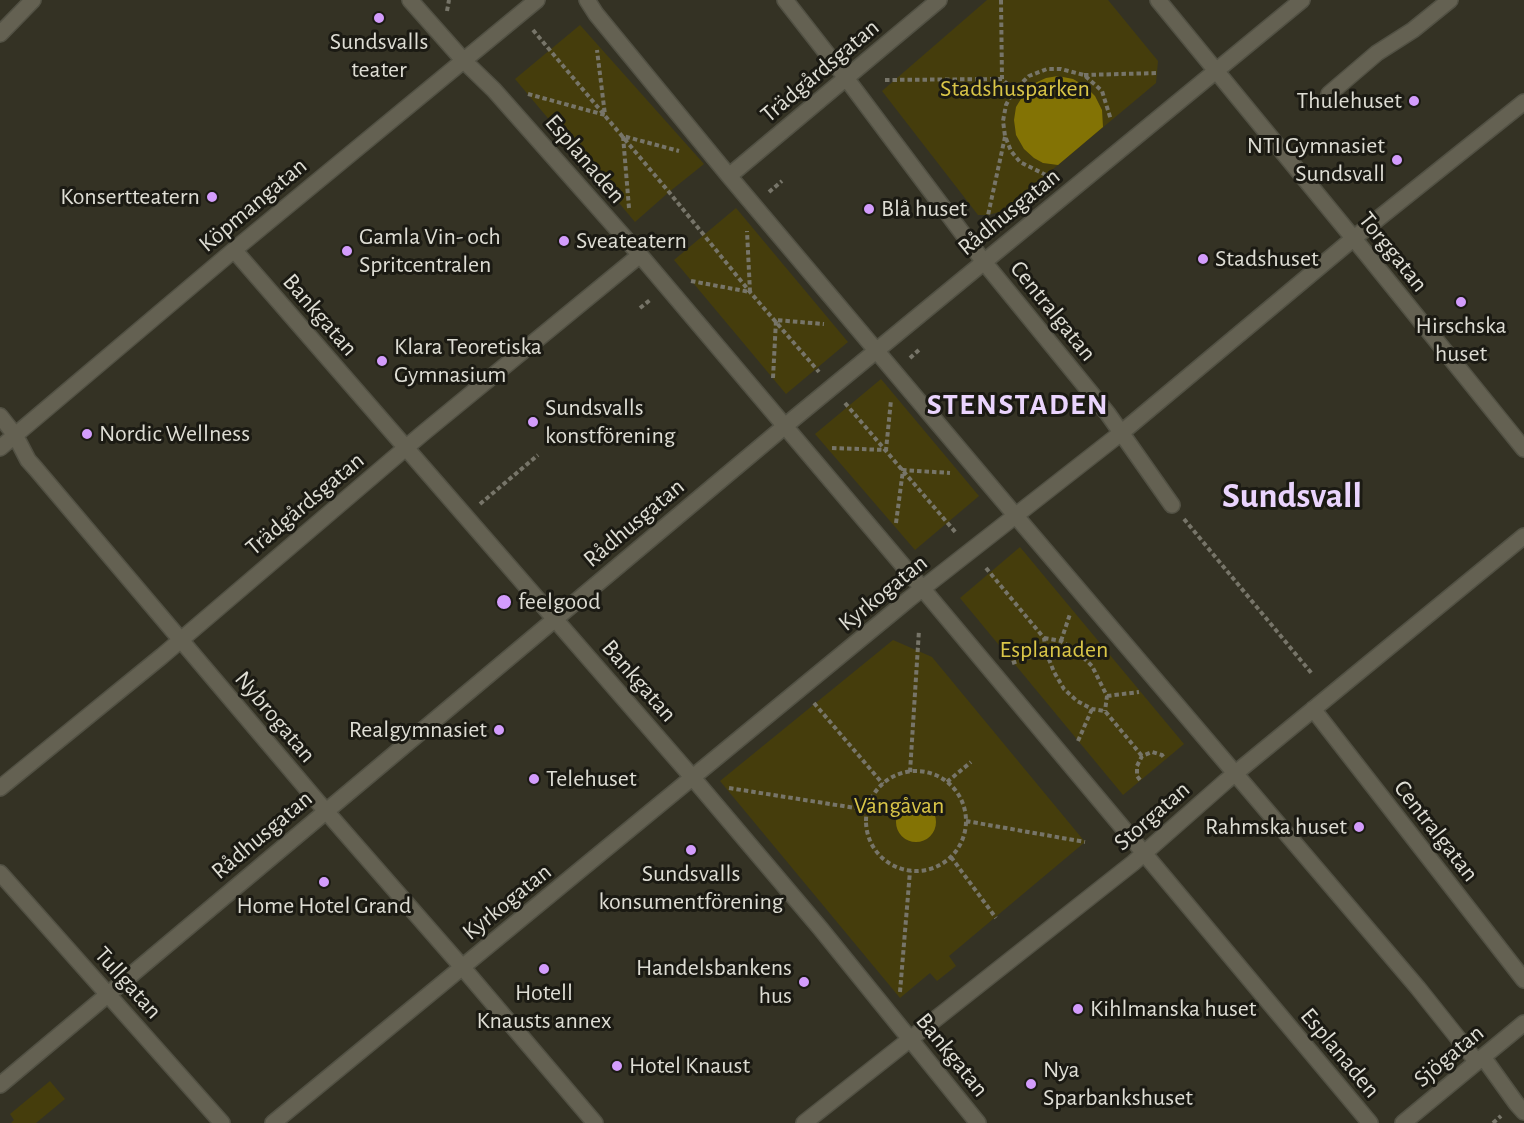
<!DOCTYPE html>
<meta charset="utf-8">
<style>
body{margin:0}
canvas{display:block;background:#343224}
</style>
<canvas width="1524" height="1123"></canvas>
<script>
const c = document.querySelector('canvas').getContext('2d');
c.lineJoin = 'round';
function fillPath(path, color) { c.fillStyle = color; c.fill(path, 'evenodd'); }
const poly = rows => new Path2D(rows.map(r => 'M' + r).join(''));
function trace(path, color, width, dash) { c.strokeStyle = color; c.lineWidth = width; c.lineCap = dash ? 'butt' : 'round'; c.setLineDash(dash || []); c.stroke(path); }
function label(font, color, halo, rows, align = 'center') {
  c.font = font + ' "Alegreya Sans",sans-serif'; c.lineWidth = 6; c.setLineDash([]); c.textBaseline = 'middle'; c.strokeStyle = halo; c.fillStyle = color; for (const [text, x, y, turn = 0] of rows) {
    c.save(); c.translate(x, y); c.rotate((+turn || 0) * Math.PI / 180); c.textAlign = isNaN(turn) ? turn : align; if (halo) c.strokeText(text, 0, 0); c.fillText(text, 0, 0); c.restore();
  }
}
fillPath(poly([
 [987,0,1108,0,1158,61,1156,83,1003,211,988,215,978,215,882,91],
 [580,25,704,164,669,192,635,222,515,79],
 [736,208,848,342,786,394,674,260],
 [881,379,979,496,915,550,815,434],
 [1020,547,1184,744,1123,795,960,598],
 [893,640,932,657,1085,842,949,956,956,966,937,981,930,973,900,998,720,781],
 [50,1081,65,1099,36,1123,11,1123,14,1120,10,1114]
]), '#453d0c');
fillPath(poly([
 [1058,76,1073,79,1085,86,1095,96,1102,110,1103,127,1058,165,1043,163,1034,158,1024,149,1016,135,1014,120,1016,107,1024,94,1035,83,1046,78],
 '896 822a20 20 0 1 1 40 0a20 20 0 1 1-40 0Z'
]), '#837305');
const minor = poly([
 [410,0,464,61,494,90,640,255,922,588,1370,1123],
 [587,0,596,14,729,176,1015,515,1418,988,1477,1062],
 [785,0,846,78,984,262,1108,414,1172,505],
 [1158,0,1368,256,1524,449],
 [0,34,33,0],
 [1329,94,1377,53,1413,30,1450,0],
 [729,176,939,0],
 [234,250,693,778,820,928,978,1123],
 [0,416,15,435,28,460,36,469,318,802,463,968,595,1123],
 [0,448,234,250,537,0],
 [1313,709,1524,980],
 [0,788,162,656,422,434,640,255],
 [0,873,222,1123],
 [1483,1057,1516,1103,1524,1112],
 [0,1085,797,416,1302,0],
 [273,1123,909,599,1121,433,1354,238,1524,102],
 [804,1123,1133,863,1226,781,1524,536],
 [1403,1123,1524,1023]
]);
trace(minor, '#525144', 18);
trace(poly([
 [1001,0,1002,79,1014,90],
 [447,11,449,0],
 [533,30,669,192,750,292,819,372],
 [1084,75,1158,73],
 [885,80,1002,79],
 [528,94,605,115,597,50],
 [1046,175,1020,162,1011,151,1005,136,1003,121,1006,105,1014,90,1029,76,1047,69,1061,69,1084,75,1102,91,1111,120],
 [769,192,782,181],
 [629,208,623,136,679,151],
 [985,229,1005,137],
 [691,281,750,292,747,231],
 [640,308,650,300],
 [910,358,921,348],
 [773,378,776,320,824,324],
 [845,403,957,534],
 [832,448,886,450,891,400],
 [480,504,538,455],
 [1184,519,1313,675],
 [896,523,903,470,950,473],
 [986,568,1044,638,1046,652,1054,672,1064,689,1077,701,1092,709,1105,711,1142,756],
 [1044,638,1061,641,1079,653,1092,666,1107,696,1105,711],
 [1061,641,1070,614],
 [1012,663,1046,652],
 [1107,696,1139,692],
 [814,703,883,784],
 [1078,741,1092,709],
 '866 821a50 50 0 1 1 100 0a50 50 0 1 1-100 0Z',
 [910,772,919,630],
 [1140,780,1137,776,1137,766,1142,756,1152,752,1162,755,1165,759],
 [947,782,971,762],
 [729,788,868,810],
 [966,821,1085,842],
 [951,857,996,918],
 [900,992,910,871],
 [1493,1123,1501,1116]
]), '#777569', 4, [4.5, 3]);
trace(minor, '#646152', 15);
for (const [x, y, r, color] of [
 [379,18,6,"#d39cfc"],
 [1414,101,6,"#d39cfc"],
 [1397,160,6,"#d39cfc"],
 [212,197,6,"#d39cfc"],
 [869,209,6,"#d39cfc"],
 [564,241,6,"#d39cfc"],
 [347,251,6,"#d39cfc"],
 [1203,259,6,"#d39cfc"],
 [1461,302,6,"#d39cfc"],
 [382,361,6,"#d39cfc"],
 [533,422,6,"#d39cfc"],
 [87,434,6,"#d39cfc"],
 [504,602,8,"#d39cfc"],
 [499,730,6,"#d39cfc"],
 [534,779,6,"#d39cfc"],
 [1359,827,6,"#d39cfc"],
 [691,850,6,"#d39cfc"],
 [324,882,6,"#d39cfc"],
 [544,969,6,"#d39cfc"],
 [804,982,6,"#d39cfc"],
 [1078,1009,6,"#d39cfc"],
 [617,1066,6,"#d39cfc"],
 [1031,1084,6,"#d39cfc"]
]) { const dot = new Path2D(); dot.arc(x, y, r, 0, 2 * Math.PI); c.fillStyle = color; c.fill(dot); trace(dot, '#1b1a13', 2); }
label('24px', '#deddd4', '#1b1a13', [
 ["Sundsvalls",379,42,"center"],
 ["teater",379,70,"center"],
 ["Thulehuset",1402,101,"right"],
 ["NTI Gymnasiet",1385,146,"right"],
 ["Sundsvall",1385,174,"right"],
 ["Konsertteatern",200,197,"right"],
 ["Blå huset",881,209],
 ["Gamla Vin- och",359,237],
 ["Spritcentralen",359,265],
 ["Sveateatern",576,241],
 ["Stadshuset",1215,259],
 ["Hirschska",1461,326,"center"],
 ["huset",1461,354,"center"],
 ["Klara Teoretiska",394,347],
 ["Gymnasium",394,375],
 ["Sundsvalls",545,408],
 ["konstförening",545,436],
 ["Nordic Wellness",99,434],
 ["feelgood",518,602],
 ["Realgymnasiet",487,730,"right"],
 ["Telehuset",546,779],
 ["Rahmska huset",1347,827,"right"],
 ["Sundsvalls",691,874,"center"],
 ["konsumentförening",691,902,"center"],
 ["Home Hotel Grand",324,906,"center"],
 ["Handelsbankens",792,968,"right"],
 ["hus",792,996,"right"],
 ["Hotell",544,993,"center"],
 ["Knausts annex",544,1021,"center"],
 ["Kihlmanska huset",1090,1009],
 ["Hotel Knaust",629,1066],
 ["Nya",1043,1070],
 ["Sparbankshuset",1043,1098]
], 'left');
label('24px', '#deddd4', '#1b1a13', [
 ["Trädgårdsgatan",820,71,-40],
 ["Esplanaden",585,159,49],
 ["Köpmangatan",253,205,-40],
 ["Rådhusgatan",1009,212,-39],
 ["Torggatan",1393,252,51],
 ["Centralgatan",1053,311,51],
 ["Bankgatan",320,315,49],
 ["Trädgårdsgatan",305,504,-40],
 ["Rådhusgatan",634,523,-40],
 ["Kyrkogatan",883,593,-39],
 ["Bankgatan",639,681,49],
 ["Nybrogatan",275,717,50],
 ["Storgatan",1152,816,-41],
 ["Centralgatan",1436,831,52],
 ["Rådhusgatan",262,835,-40],
 ["Kyrkogatan",507,902,-39],
 ["Tullgatan",128,983,48],
 ["Esplanaden",1340,1053,50],
 ["Bankgatan",952,1055,51],
 ["Sjögatan",1449,1056,-40]
]);
label('24px', '#dac648', '#1b1a13', [
 ["Stadshusparken",1015,89],
 ["Esplanaden",1054,650],
 ["Vängåvan",899,806]
]);
c.letterSpacing = '1.5px';
label('bold 30px', '#ead4fd', '#1b1a13', [
 ["STENSTADEN",1018,405]
]);
c.letterSpacing = '0px';
label('bold 36px', '#ead4fd', '#1b1a13', [
 ["Sundsvall",1292,496]
]);
</script>
